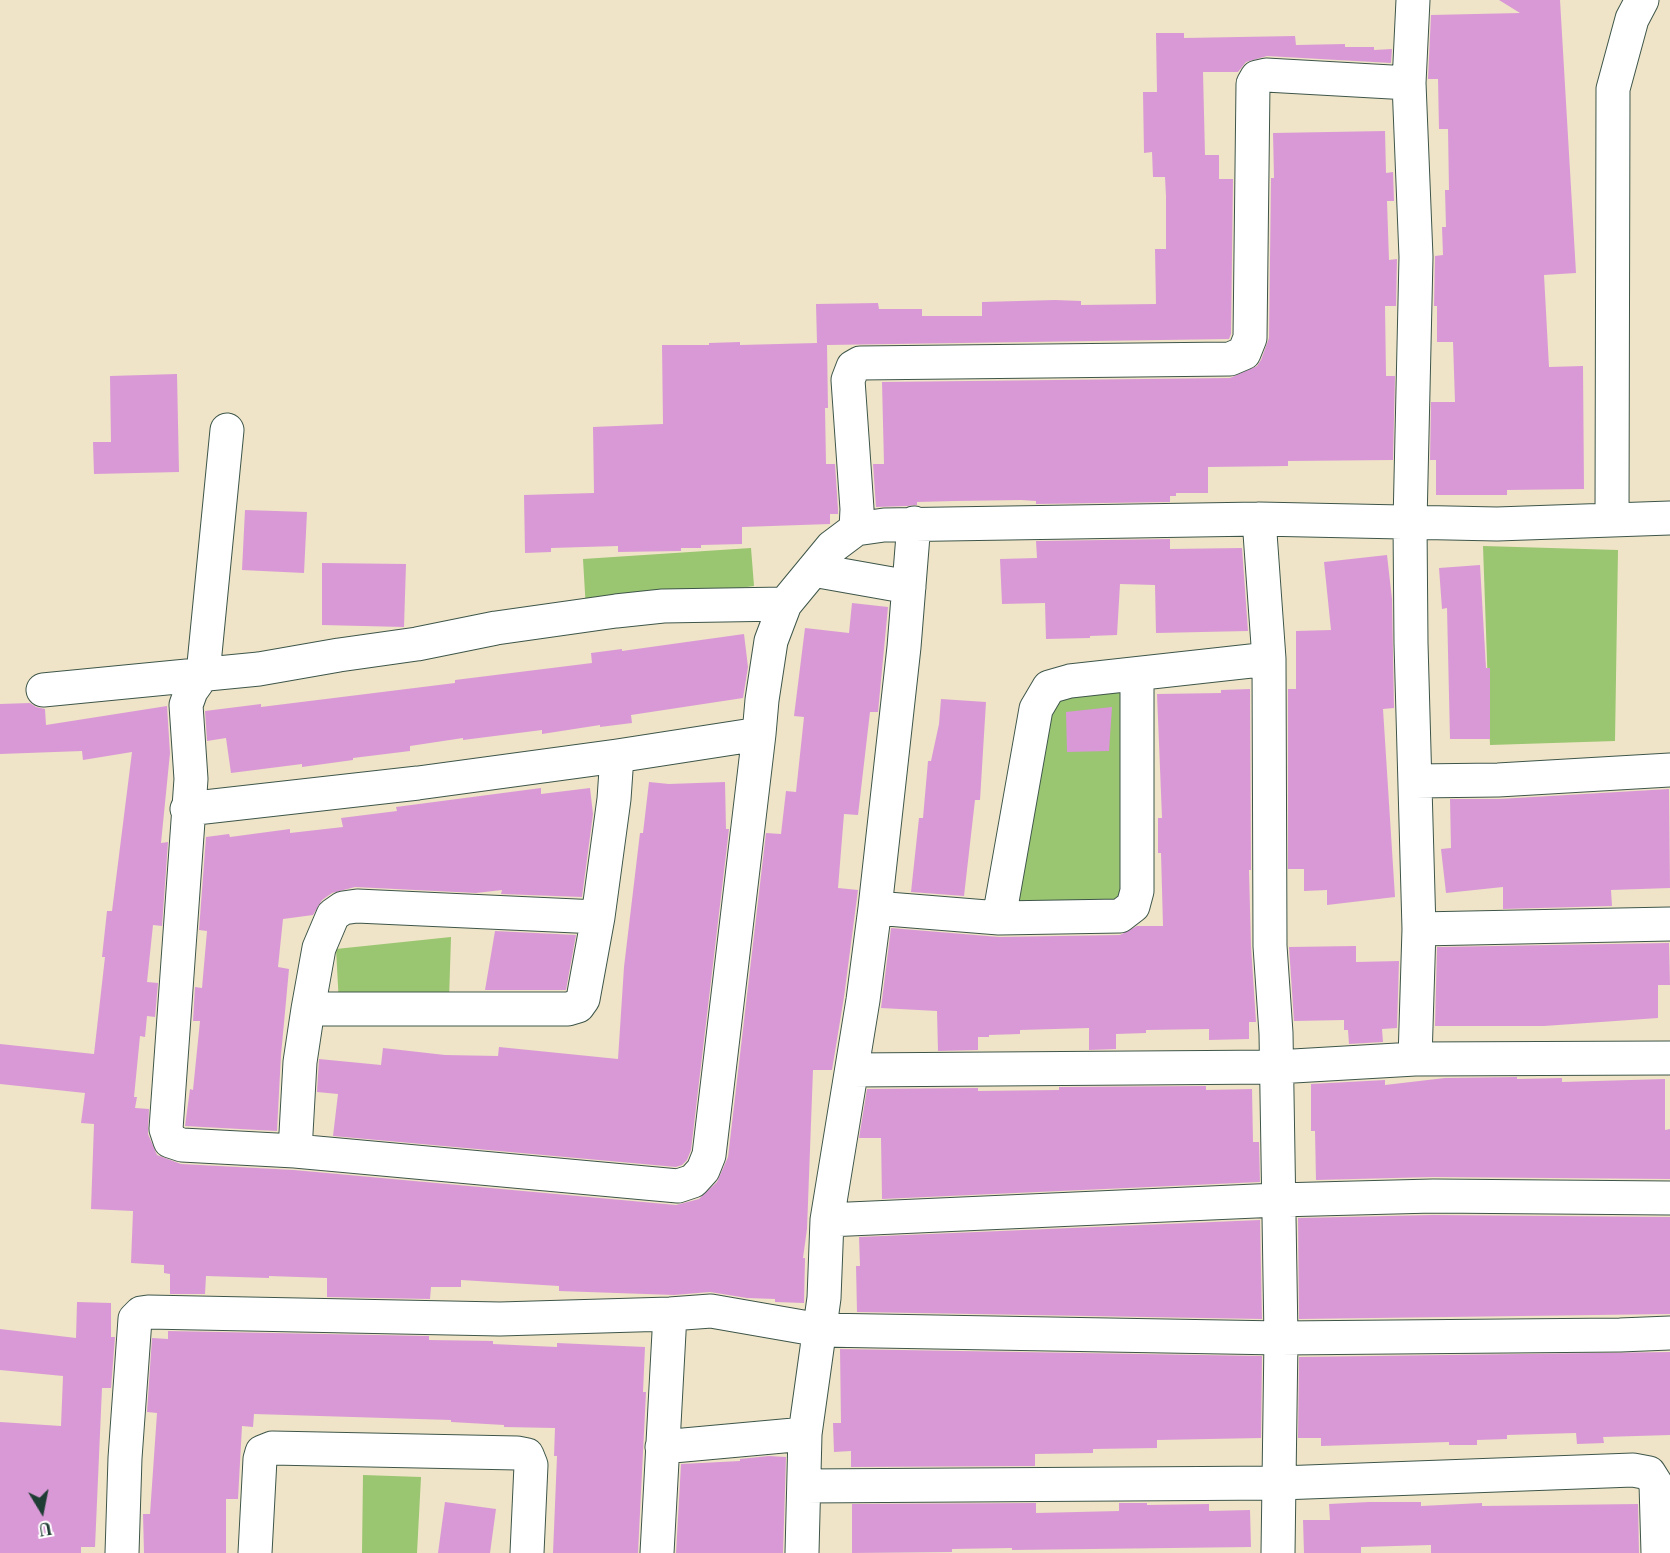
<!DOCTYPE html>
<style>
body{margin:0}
#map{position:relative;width:1670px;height:1553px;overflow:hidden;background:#efe4c7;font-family:"Libre Caslon Text",serif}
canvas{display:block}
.north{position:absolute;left:12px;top:1481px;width:60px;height:60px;-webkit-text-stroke:4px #fff;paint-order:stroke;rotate:170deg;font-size:16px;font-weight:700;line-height:24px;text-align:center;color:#1f3d34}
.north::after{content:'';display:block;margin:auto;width:21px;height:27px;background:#1f3d34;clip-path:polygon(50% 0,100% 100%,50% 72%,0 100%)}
</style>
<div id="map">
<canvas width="1670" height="1553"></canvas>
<div class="north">U</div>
</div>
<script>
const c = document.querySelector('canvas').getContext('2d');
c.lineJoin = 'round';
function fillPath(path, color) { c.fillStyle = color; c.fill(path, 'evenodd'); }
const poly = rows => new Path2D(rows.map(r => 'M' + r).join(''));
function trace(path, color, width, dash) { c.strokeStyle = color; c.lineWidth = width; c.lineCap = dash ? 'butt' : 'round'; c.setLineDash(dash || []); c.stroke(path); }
fillPath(poly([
 [1483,546,1618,550,1615,741,1490,745],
 [751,548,754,586,586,610,583,559],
 [1131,690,1135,900,1009,912,1055,697],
 [451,937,449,1000,339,1004,336,949],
 [363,1475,421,1477,417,1553,362,1553]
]), '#9ac571');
fillPath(poly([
 [1499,0,1560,0,1576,273,1544,275,1549,367,1583,366,1584,489,1507,490,1507,495,1436,495,1436,460,1430,460,1431,402,1455,402,1453,342,1437,342,1437,306,1434,306,1435,256,1443,255,1442,227,1446,227,1445,190,1449,190,1448,129,1439,129,1438,79,1428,79,1431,15,1520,13],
 [1156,33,1184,33,1184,38,1295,36,1296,45,1345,44,1345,47,1374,47,1374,50,1392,49,1391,63,1267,56,1246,62,1238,72,1203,72,1205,155,1219,155,1219,179,1233,179,1231,334,1229,339,827,345,828,408,825,408,826,464,835,464,838,509,838,514,830,514,830,524,742,527,742,544,701,545,701,548,681,548,681,551,618,552,618,546,551,548,551,552,525,553,524,495,594,493,593,427,663,424,662,345,709,345,709,343,740,342,740,345,817,343,816,304,878,303,879,309,922,309,922,316,982,316,982,302,1055,300,1081,301,1081,305,1156,304,1155,249,1166,249,1166,196,1165,177,1153,177,1152,152,1144,153,1143,92,1157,92],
 [1385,131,1386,173,1393,172,1394,201,1387,201,1389,260,1397,259,1396,306,1385,306,1386,376,1395,376,1393,460,1288,461,1288,466,1208,467,1208,493,1176,493,1176,496,1170,496,1170,502,1036,504,1036,501,1021,500,955,501,917,502,917,505,907,506,876,507,873,464,884,464,882,382,1230,378,1257,366,1261,360,1269,338,1271,178,1274,178,1273,133],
 [177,374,179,472,94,474,93,442,111,442,110,376],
 [245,510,307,512,304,573,242,570],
 [1170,539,1170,549,1242,548,1248,631,1156,633,1155,585,1120,584,1117,635,1090,636,1090,638,1046,639,1045,603,1002,604,1000,559,1037,558,1036,541],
 [1387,555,1392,599,1394,708,1383,709,1395,897,1327,905,1327,890,1304,891,1304,869,1288,869,1288,689,1296,689,1296,631,1331,630,1324,562],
 [322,563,406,564,404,627,322,625],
 [1480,565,1486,668,1490,668,1490,739,1450,739,1447,608,1442,609,1439,568],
 [852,603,888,607,878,712,870,712,858,815,844,814,838,888,858,890,844,997,832,1070,813,1070,807,1229,803,1258,805,1258,804,1303,775,1302,775,1299,747,1298,710,1292,674,1295,559,1291,559,1286,461,1280,461,1287,431,1287,430,1299,327,1297,327,1278,269,1276,269,1278,206,1276,205,1294,170,1294,170,1274,164,1273,164,1265,131,1263,133,1211,91,1209,94,1124,81,1123,85,1093,0,1084,0,1044,94,1054,105,957,102,957,107,911,112,911,132,752,83,760,82,751,0,754,0,704,30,703,36,707,45,709,46,725,167,706,170,753,161,843,168,842,162,926,153,925,147,982,158,983,155,1017,147,1016,145,1037,140,1036,134,1097,137,1097,135,1108,149,1109,148,1134,157,1155,181,1164,294,1170,676,1205,699,1199,717,1182,728,1157,766,833,781,834,786,791,796,792,804,717,794,716,805,628,849,633],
 [744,634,748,667,743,698,631,715,632,723,600,727,600,725,542,734,542,730,463,740,463,738,410,746,410,751,353,758,353,760,302,767,302,764,231,773,226,738,207,741,205,711,261,704,261,707,455,683,455,680,592,663,591,653,622,649,622,651],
 [1250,689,1251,870,1249,870,1251,946,1256,1022,1249,1022,1249,1039,1209,1040,1209,1029,1146,1030,1146,1033,1116,1034,1116,1049,1089,1050,1089,1028,1020,1030,1020,1034,989,1035,989,1037,978,1037,978,1050,938,1051,937,1011,881,1008,891,928,999,937,1120,935,1137,926,1163,926,1161,853,1158,853,1158,818,1162,818,1157,694,1221,693,1221,690],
 [941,699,986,702,980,800,975,800,964,896,911,892,919,818,923,818,928,761,931,761,939,724],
 [1112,707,1109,751,1067,752,1066,712],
 [649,782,669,784,725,782,726,829,729,829,691,1150,687,1160,682,1165,676,1167,333,1136,338,1094,317,1092,319,1059,381,1065,383,1048,445,1055,498,1056,499,1047,618,1059,624,967,640,833,643,833],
 [541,788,541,794,590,788,593,814,582,897,501,894,502,890,476,893,355,887,332,893,322,900,313,915,283,919,278,967,289,969,281,1055,277,1131,185,1126,190,1089,193,1090,200,1021,193,1021,195,987,202,988,207,931,199,930,206,837,229,834,230,837,290,829,290,833,343,827,341,818,397,811,396,807],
 [1669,789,1670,888,1611,890,1612,906,1503,909,1503,887,1446,893,1441,849,1451,848,1450,799,1499,799],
 [495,931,576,935,566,990,485,990],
 [1669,943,1670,985,1658,985,1658,1018,1544,1026,1435,1026,1437,947],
 [1356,946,1356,962,1399,961,1397,1028,1382,1029,1383,1042,1349,1044,1348,1030,1344,1030,1344,1020,1294,1021,1289,947],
 [1517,1077,1517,1079,1562,1078,1562,1082,1665,1079,1665,1130,1670,1129,1670,1179,1433,1177,1316,1180,1315,1131,1311,1131,1311,1084,1385,1080,1385,1085,1445,1078],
 [1206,1086,1206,1090,1252,1089,1253,1142,1259,1142,1260,1182,882,1199,881,1138,859,1138,867,1089,978,1088,978,1091,1059,1090,1059,1087],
 [1433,1215,1670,1217,1670,1314,1299,1319,1298,1218],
 [1260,1220,1262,1319,857,1312,856,1266,860,1266,859,1237],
 [77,1302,111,1303,111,1337,115,1337,111,1388,102,1388,95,1547,81,1547,81,1553,0,1553,0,1422,61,1426,63,1376,0,1370,0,1329,76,1338],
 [168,1331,429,1336,429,1340,493,1341,493,1344,557,1347,557,1343,645,1347,643,1392,646,1392,638,1553,553,1553,557,1456,554,1456,555,1428,504,1427,504,1425,451,1422,451,1420,254,1414,253,1427,242,1426,238,1499,226,1499,226,1553,144,1553,143,1514,150,1514,157,1413,147,1412,152,1338,168,1339],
 [840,1349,1262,1356,1261,1438,1157,1440,1157,1448,1093,1449,1093,1453,1035,1454,1035,1466,851,1467,851,1451,834,1452,833,1423,841,1423],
 [1670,1352,1670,1435,1603,1437,1604,1443,1577,1444,1576,1433,1507,1435,1507,1439,1477,1440,1477,1445,1449,1445,1449,1442,1321,1446,1321,1438,1298,1438,1299,1357],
 [769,1456,786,1457,783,1553,676,1553,681,1464,740,1461,740,1459],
 [445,1502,496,1509,490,1553,438,1553],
 [1369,1502,1421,1502,1421,1506,1482,1503,1482,1506,1638,1504,1639,1553,1431,1553,1431,1545,1361,1547,1361,1553,1304,1553,1303,1520,1330,1520,1329,1504],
 [1036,1503,1036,1513,1119,1511,1119,1503,1147,1503,1147,1505,1209,1504,1209,1511,1250,1510,1251,1547,1012,1550,1012,1548,952,1549,952,1552,852,1553,852,1504]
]), '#d999d6');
const street = poly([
 [1413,0,1409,83,1416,257,1410,523,1411,643,1419,929,1415,1059],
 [227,430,203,674,191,691,186,705,191,779,166,1129,170,1141,182,1145,295,1151,678,1186,693,1181,703,1170,709,1155,759,734,762,700,771,641,785,604],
 [1259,519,1269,659,1270,946,1276,1033,1281,1338,1278,1553],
 [1612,519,1613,89,1632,19,1642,0],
 [856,529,857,509,848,380,853,367,860,363,1230,359,1244,353,1250,338,1253,84,1257,77,1266,75,1409,83],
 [813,570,909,587],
 [43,690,259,669,339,655,417,644,496,628,616,611,663,606,785,604,832,547,856,529,884,525,1259,519,1497,524,1670,518],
 [1415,781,1498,780,1670,770],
 [187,809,418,783,617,756,759,734],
 [875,908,999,918,1036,709,1049,687,1070,681,1269,659],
 [999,918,1120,916,1133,906,1137,891,1137,674],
 [1419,929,1670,924],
 [308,1009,319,948,333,915,343,908,357,906,598,917],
 [852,1070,1276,1067,1415,1059,1670,1058],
 [295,1151,300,1062,308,1009,568,1009,578,1006,583,999,598,917,614,799,617,756],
 [827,1220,1278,1200,1433,1196,1670,1198],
 [662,1447,805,1434],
 [805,1486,1280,1483,1633,1470,1649,1473,1656,1484,1658,1553],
 [122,1553,125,1458,135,1319,141,1313,148,1312,500,1319,670,1314,711,1311,820,1330,1281,1338,1620,1335,1670,1333],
 [255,1553,260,1459,262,1452,272,1448,517,1453,527,1455,531,1465,527,1553],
 [657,1553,670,1314],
 [802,1553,805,1434,824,1298,827,1220,863,1000,875,908,904,647,914,523]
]);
trace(street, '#3e564a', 35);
trace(street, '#fff', 33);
</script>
